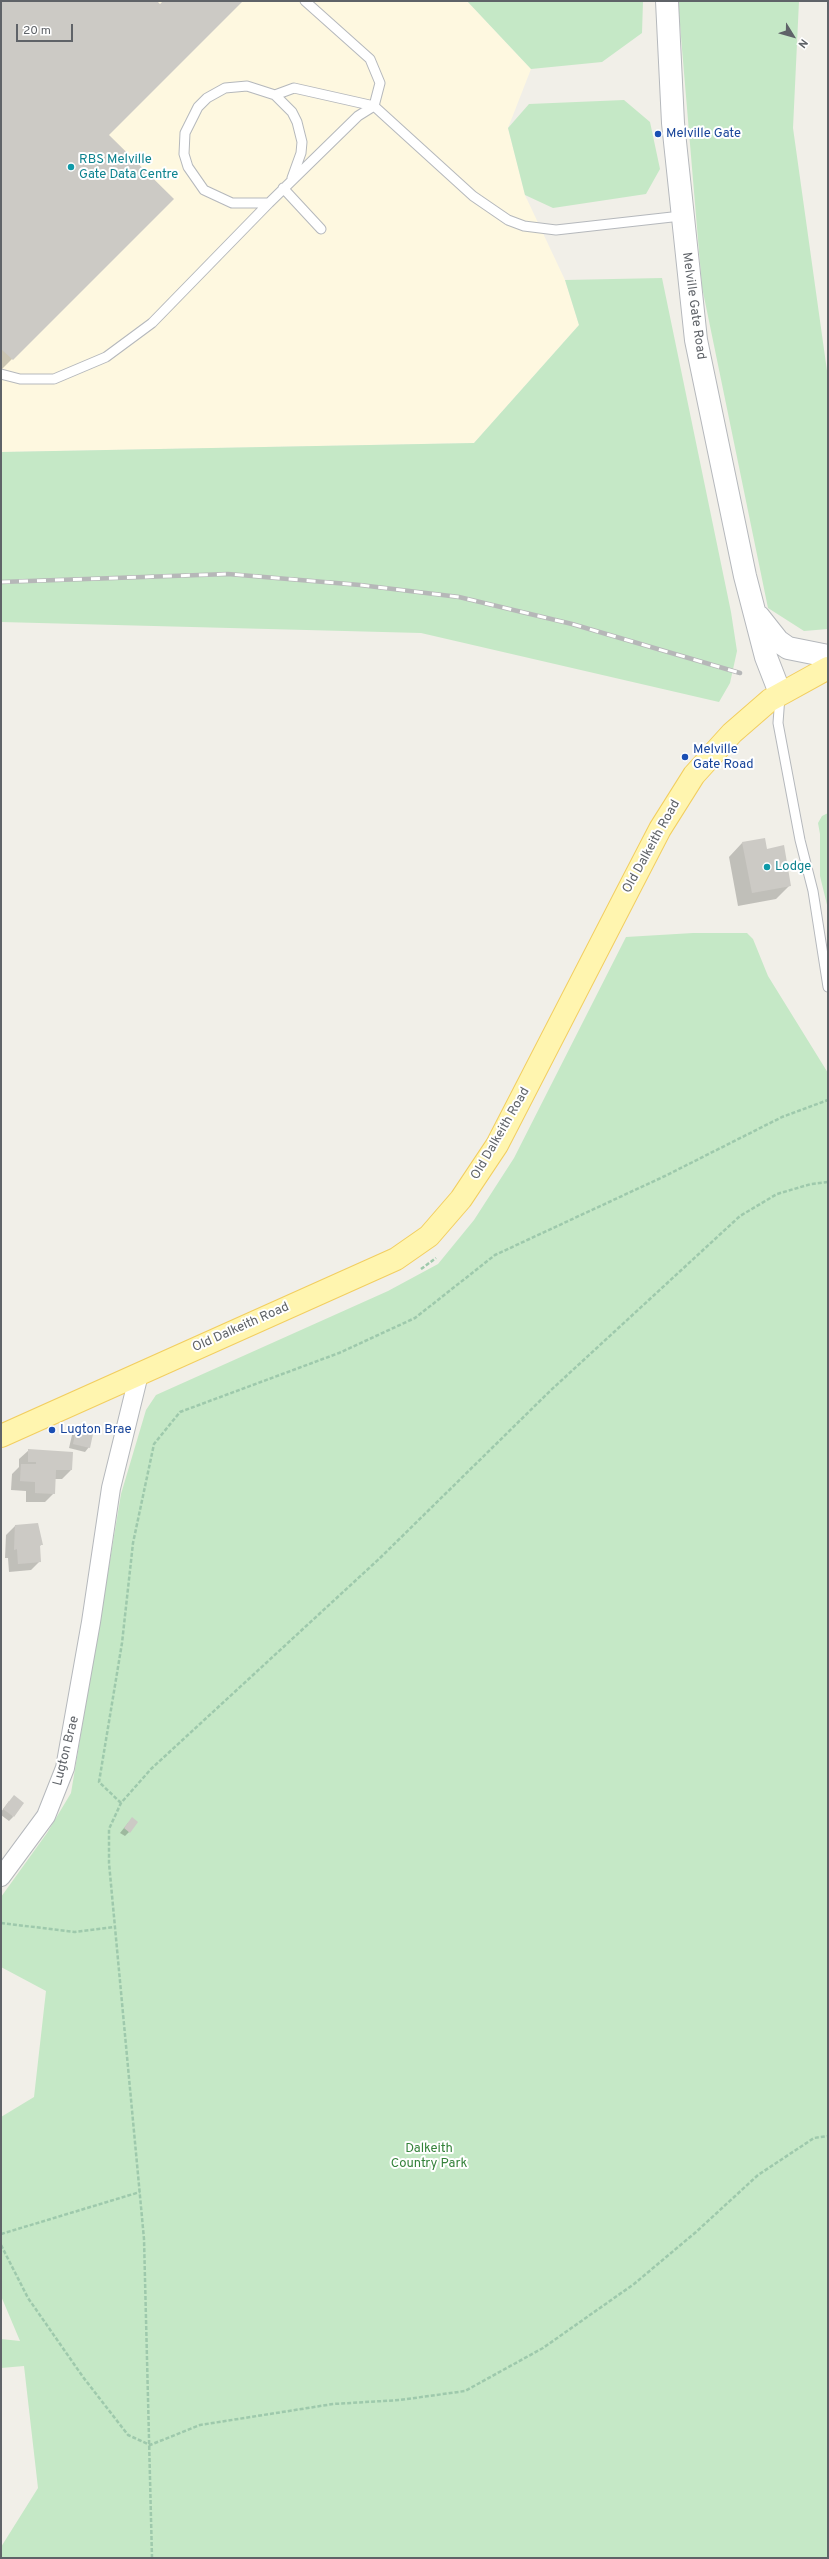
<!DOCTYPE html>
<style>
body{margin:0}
#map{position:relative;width:829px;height:2559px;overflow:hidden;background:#f1efe8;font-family:Overpass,sans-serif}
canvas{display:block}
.frame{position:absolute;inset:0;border:2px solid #5f6368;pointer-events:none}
.north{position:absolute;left:773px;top:16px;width:40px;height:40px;-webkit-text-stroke:3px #fff;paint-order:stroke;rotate:127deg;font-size:11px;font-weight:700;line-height:16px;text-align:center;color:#5f6368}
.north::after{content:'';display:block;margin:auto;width:14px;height:18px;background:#5f6368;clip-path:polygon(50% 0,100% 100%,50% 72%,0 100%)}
.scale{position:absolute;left:16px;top:24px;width:57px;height:18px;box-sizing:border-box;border:2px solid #5f6368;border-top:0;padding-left:5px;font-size:12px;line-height:14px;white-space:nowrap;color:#5f6368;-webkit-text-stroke:3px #fff;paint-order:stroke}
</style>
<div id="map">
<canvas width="829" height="2559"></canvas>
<div class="frame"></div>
<div class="north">N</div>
<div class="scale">20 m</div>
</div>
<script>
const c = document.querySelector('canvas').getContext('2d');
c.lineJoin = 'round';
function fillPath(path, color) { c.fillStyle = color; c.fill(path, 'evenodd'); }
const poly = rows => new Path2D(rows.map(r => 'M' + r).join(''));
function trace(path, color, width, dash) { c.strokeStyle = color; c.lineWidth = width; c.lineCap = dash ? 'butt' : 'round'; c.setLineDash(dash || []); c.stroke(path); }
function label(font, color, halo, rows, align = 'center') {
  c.font = font + ' Overpass,sans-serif'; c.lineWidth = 4; c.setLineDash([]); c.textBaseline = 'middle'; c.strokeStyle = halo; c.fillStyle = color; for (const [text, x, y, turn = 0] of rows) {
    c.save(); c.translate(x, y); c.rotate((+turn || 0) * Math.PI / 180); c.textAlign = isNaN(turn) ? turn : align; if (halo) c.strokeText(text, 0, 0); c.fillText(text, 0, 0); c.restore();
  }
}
fillPath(poly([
 [1,1,467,1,531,69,508,128,525,195,565,280,579,325,474,443,1,452]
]), '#fef8e0');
fillPath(poly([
 [467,1,643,1,642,33,602,62,531,69],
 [678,1,799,1,793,128,828,378,828,629,804,631,768,608,702,287],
 [624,100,650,122,660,169,646,194,553,208,525,195,508,128,529,104],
 [662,278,731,612,737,651,730,683,719,702,421,633,1,622,1,452,474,443,579,325,565,280],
 [828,813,828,909,820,876,820,834,818,823,822,816],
 [693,933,747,933,753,939,768,976,828,1073,828,2558,1,2558,1,2547,38,2488,24,2366,1,2368,1,2339,20,2341,1,2296,1,2117,34,2097,46,1991,1,1967,1,1897,47,1833,71,1793,121,1494,146,1410,156,1395,388,1291,438,1264,474,1220,514,1158,626,937]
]), '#c5e8c6');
fillPath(poly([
 [1,1,156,1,160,5,165,1,242,1,108,135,172,199,1,370],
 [742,843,767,850,790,885,776,899,738,906,729,857],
 [77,1431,89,1447,85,1452,69,1448,72,1435],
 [29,1450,72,1453,71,1470,62,1479,55,1479,54,1493,45,1502,26,1502,26,1491,11,1490,12,1474,19,1467,19,1459],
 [15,1526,42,1544,39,1547,40,1561,31,1570,9,1572,8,1558,5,1558,6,1535],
 [9,1801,13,1817,9,1821,1,1815,1,1812],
 [128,1823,129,1832,125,1836,120,1833]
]), '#0003');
fillPath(poly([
 [1,1,157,1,160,4,163,1,243,1,109,135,174,199,13,360,1,349],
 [765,838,767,849,784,845,791,886,752,893,742,842],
 [76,1430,93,1434,90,1448,73,1444],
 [28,1449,73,1452,72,1470,56,1470,55,1494,35,1493,35,1482,20,1481,21,1464,36,1464,36,1462,28,1462],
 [38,1523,43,1545,40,1545,41,1562,18,1564,17,1549,14,1550,15,1525],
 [14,1795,24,1803,14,1817,3,1809],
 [132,1817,138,1822,130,1833,124,1828]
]), '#cccac5');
const service = poly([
 [275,95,294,88,374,106,473,196,508,220,524,226,556,230,681,216],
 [292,178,301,153,302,142,297,122,292,112,275,95,247,86,225,88,207,98,198,107,185,133,184,154,188,167,204,190,232,203,269,203,358,116,374,106,380,83,370,59,305,1],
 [283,188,321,229],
 [1,374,20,379,54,379,106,357,152,323,269,203],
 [780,696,778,723,800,840,813,891,828,987]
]);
const minor = poly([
 [1,1877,46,1816,65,1768,91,1622,111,1488,139,1374]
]);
const tertiary = poly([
 [667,1,673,123,696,340,745,576,766,657,780,693],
 [759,617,778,641,788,648,828,656]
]);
const primary = poly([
 [1,1436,396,1259,429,1236,461,1199,497,1145,631,885,660,829,694,775,732,733,770,700,828,668]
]);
trace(service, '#b5b8bc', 11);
trace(minor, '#b5b8bc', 20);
trace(tertiary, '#b5b8bc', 24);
trace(primary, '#f2ce60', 24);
trace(poly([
 [421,1269,436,1258],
 [121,1803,99,1782,122,1643,133,1543,154,1444,180,1412,339,1353,415,1318,495,1255,665,1176,782,1117,828,1100],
 [1,1923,75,1932,115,1927],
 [1,2234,140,2192],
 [1,2245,28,2298,83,2377,128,2435,150,2445,200,2425,333,2404,400,2400,465,2391,543,2348,634,2284,696,2232,758,2175,814,2138,828,2136],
 [152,2558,144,2239,109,1863,109,1829,121,1803,151,1769,380,1558,550,1391,740,1216,777,1194,811,1184,828,1182]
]), '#9ec9ac', 2.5, [4, 2]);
trace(service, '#fff', 9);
trace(minor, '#fff', 18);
trace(tertiary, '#fff', 22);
trace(primary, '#fff5af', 22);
const rail = poly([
 [1,582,228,574,360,585,459,597,572,624,740,673]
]);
trace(rail, '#b6b7b8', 4.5);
trace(rail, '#fff', 3, [9]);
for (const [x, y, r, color] of [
 [658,134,4,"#1a4fb4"],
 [71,167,4,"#0f9aa8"],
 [685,757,4,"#1a4fb4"],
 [767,867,4,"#0f9aa8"],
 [52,1430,4,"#1a4fb4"]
]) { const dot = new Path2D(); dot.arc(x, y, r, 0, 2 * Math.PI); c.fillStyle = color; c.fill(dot); trace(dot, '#fff', 1.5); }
label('13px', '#164399', '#fff', [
 ["Melville Gate",666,134],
 ["Melville",693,750],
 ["Gate Road",693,765],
 ["Lugton Brae",60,1430]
], 'left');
label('13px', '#0d838f', '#fff', [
 ["RBS Melville",79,160],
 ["Gate Data Centre",79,175],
 ["Lodge",775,867]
], 'left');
label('13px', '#5f6368', '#fff', [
 ["Melville Gate Road",693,306,82],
 ["Old Dalkeith Road",652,847,-61],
 ["Old Dalkeith Road",501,1134,-60],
 ["Old Dalkeith Road",241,1328,-24],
 ["Lugton Brae",67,1751,-76]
]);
label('13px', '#34823a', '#fff', [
 ["Dalkeith",429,2149],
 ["Country Park",429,2164]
]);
</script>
